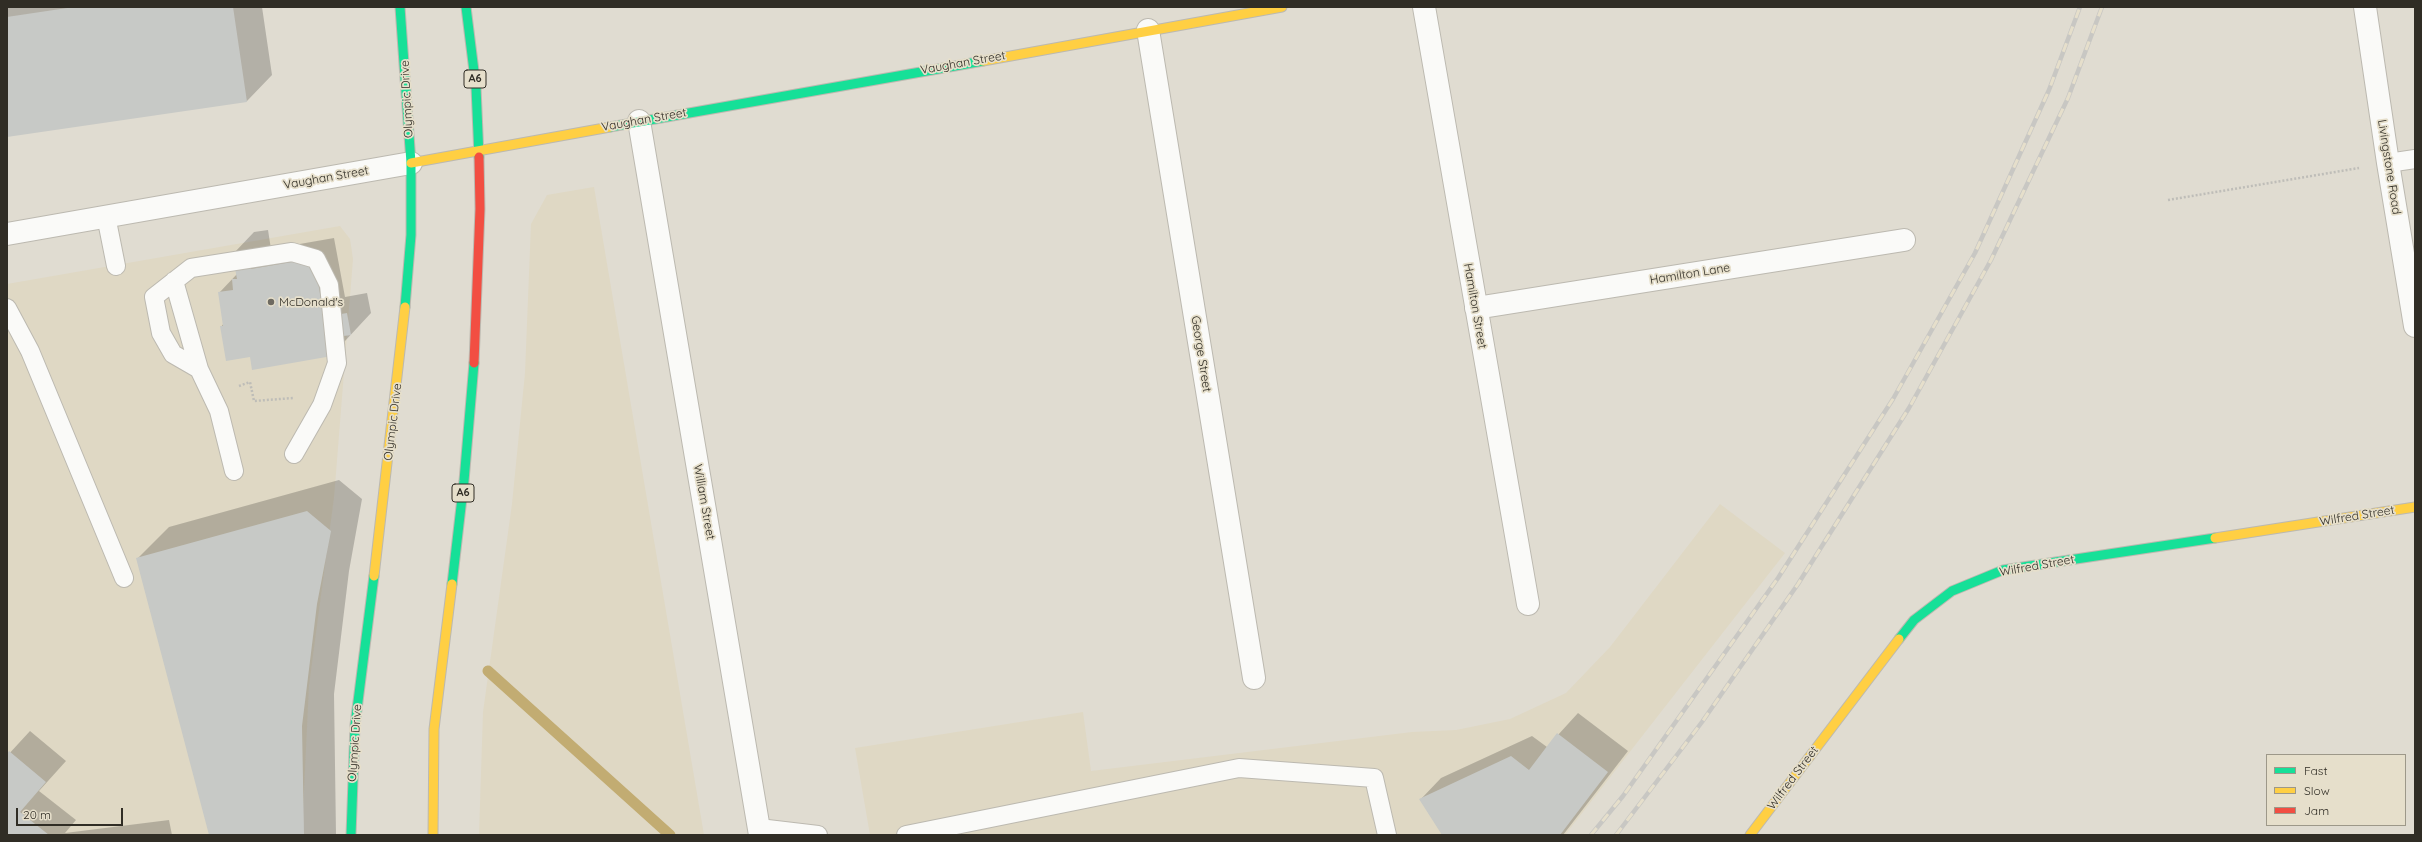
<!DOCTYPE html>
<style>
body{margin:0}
#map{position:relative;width:2422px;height:842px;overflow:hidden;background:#e0dcd1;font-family:Quicksand,sans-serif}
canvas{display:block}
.frame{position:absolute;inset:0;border:8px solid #302d25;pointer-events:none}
.legend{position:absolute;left:2266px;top:754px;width:140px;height:72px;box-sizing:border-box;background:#e6dfcb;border:1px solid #9d9889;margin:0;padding:5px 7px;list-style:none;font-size:12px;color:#302d25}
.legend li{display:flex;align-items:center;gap:8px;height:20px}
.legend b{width:20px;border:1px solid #9d9889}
.scale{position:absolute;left:16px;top:808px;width:107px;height:18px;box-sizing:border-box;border:2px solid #302d25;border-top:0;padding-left:5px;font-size:12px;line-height:14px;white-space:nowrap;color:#302d25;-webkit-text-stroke:3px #e6dfcb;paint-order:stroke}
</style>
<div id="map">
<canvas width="2422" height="842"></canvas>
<div class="frame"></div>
<ul class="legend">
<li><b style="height:5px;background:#16e098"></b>Fast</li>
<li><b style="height:5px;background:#ffcf43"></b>Slow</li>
<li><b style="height:5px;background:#f24e42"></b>Jam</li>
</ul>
<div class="scale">20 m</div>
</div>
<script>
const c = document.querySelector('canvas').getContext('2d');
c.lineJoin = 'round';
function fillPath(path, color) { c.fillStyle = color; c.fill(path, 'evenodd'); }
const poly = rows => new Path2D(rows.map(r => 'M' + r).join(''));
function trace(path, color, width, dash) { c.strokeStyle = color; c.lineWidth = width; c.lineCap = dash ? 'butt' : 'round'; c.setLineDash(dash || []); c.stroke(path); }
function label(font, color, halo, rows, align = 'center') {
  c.font = font + ' Quicksand,sans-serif'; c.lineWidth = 3.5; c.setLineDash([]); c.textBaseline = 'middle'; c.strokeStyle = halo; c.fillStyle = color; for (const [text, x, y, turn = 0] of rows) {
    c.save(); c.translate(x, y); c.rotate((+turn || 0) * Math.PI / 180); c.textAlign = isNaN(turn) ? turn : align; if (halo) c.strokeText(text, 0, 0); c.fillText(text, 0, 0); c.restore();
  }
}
fillPath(poly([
 [594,187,704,835,479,835,483,712,512,504,525,373,531,224,547,195],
 [340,226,350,239,353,259,334,498,309,686,302,835,7,835,7,284],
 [1720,504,1785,553,1565,835,870,835,855,748,1083,712,1091,771,1412,732,1456,730,1510,719,1566,693,1610,647]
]), '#dfd8c4');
fillPath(poly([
 [7,7,262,7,272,75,247,101,7,136],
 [268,230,271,249,334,238,345,297,367,293,371,313,332,355,250,356,221,327,224,323,219,293,237,274,234,253,254,232],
 [339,480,362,499,349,571,334,694,336,835,210,835,137,559,169,527],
 [1578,713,1628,751,1563,835,1443,835,1421,799,1441,778,1532,736,1547,747],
 [30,731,66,761,39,791,76,820,65,833,169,820,172,835,7,835,7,756]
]), '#0003');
trace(poly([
 [488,671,670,835]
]), '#c2ac72', 11);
fillPath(poly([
 [74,7,233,7,247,102,7,137,7,17],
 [248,250,251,269,314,258,324,317,347,313,351,335,329,338,332,356,252,370,250,357,226,361,220,326,223,326,218,292,233,290,232,279,237,279,232,253],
 [307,511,331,531,317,604,302,726,304,835,209,835,136,558],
 [1557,733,1608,772,1560,835,1442,835,1419,799,1511,756,1529,770],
 [9,751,46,782,20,812,49,835,7,835,7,754]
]), '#c7c9c6');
const lane = poly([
 [2388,163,2415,159],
 [106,216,116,266],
 [174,281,199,369],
 [7,308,30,351,124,578],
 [234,471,219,411,199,369,173,354,161,333,154,297,191,268,292,252,316,259,329,285,337,363,322,405,294,454],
 [759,828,818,835],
 [906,835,1239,768,1374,778,1387,835]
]);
const street = poly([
 [1424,7,1528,604],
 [2365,7,2388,163,2415,326],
 [1148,30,1254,678],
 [639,121,760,835],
 [7,234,411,163],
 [1476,308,1904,240]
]);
const fast = poly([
 [400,7,411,163,411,235,405,307],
 [466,7,476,87,479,157],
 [610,127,983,61],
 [452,584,464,481,474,363],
 [1899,639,1914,620,1952,591,2003,570,2215,538],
 [351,835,355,725,374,576]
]);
const slow = poly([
 [983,61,1282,7],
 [411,163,610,127],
 [2215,538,2415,507],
 [374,576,405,307],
 [433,835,434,729,452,584],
 [1750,835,1899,639]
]);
const jam = poly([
 [474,363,480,209,479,157]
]);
trace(lane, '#bcb9b0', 20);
trace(street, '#bcb9b0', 24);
trace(fast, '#bcb9b0', 11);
trace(slow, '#bcb9b0', 11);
trace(jam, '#bcb9b0', 11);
trace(poly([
 [2168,200,2359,168],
 [239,386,250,382,254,401,293,398]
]), '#bebdb8', 2.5, [2, 2]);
trace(lane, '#fafaf8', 18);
trace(street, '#fafaf8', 22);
trace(fast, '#16e098', 9);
trace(slow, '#ffcf43', 9);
trace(jam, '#f24e42', 9);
const rail = poly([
 [1591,835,1623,796,1778,578,1893,399,1975,253,2049,90,2080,7],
 [1616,835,1702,722,1798,584,1909,408,1991,260,2068,98,2102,7]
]);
trace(rail, '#c8c7c3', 4.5);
trace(rail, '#e6dfcb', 3, [9]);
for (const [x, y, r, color] of [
 [271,302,4,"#6e6a61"]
]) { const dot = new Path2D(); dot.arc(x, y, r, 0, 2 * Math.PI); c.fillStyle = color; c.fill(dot); trace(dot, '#e6dfcb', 1.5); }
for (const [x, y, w] of [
 [475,79,22],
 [463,493,22]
]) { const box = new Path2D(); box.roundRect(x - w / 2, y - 9, w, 18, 3); c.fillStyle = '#e6dfcb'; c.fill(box); trace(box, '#302d25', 1); }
label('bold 11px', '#302d25', null, [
 ["A6",475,79],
 ["A6",463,493]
]);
label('12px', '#302d25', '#e6dfcb', [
 ["Vaughan Street",963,63,-10],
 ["Olympic Drive",407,99,-93],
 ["Vaughan Street",644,120,-10],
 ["Livingstone Road",2389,167,81],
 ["Vaughan Street",326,178,-10],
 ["Hamilton Lane",1690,274,-9],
 ["Hamilton Street",1475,306,80],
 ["George Street",1201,354,81],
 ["Olympic Drive",393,422,-83],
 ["William Street",704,502,80],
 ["Wilfred Street",2357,516,-9],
 ["Wilfred Street",2037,566,-10],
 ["Olympic Drive",355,743,-86],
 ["Wilfred Street",1793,778,-53]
]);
label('12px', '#302d25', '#e6dfcb', [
 ["McDonald's",279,302]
], 'left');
</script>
